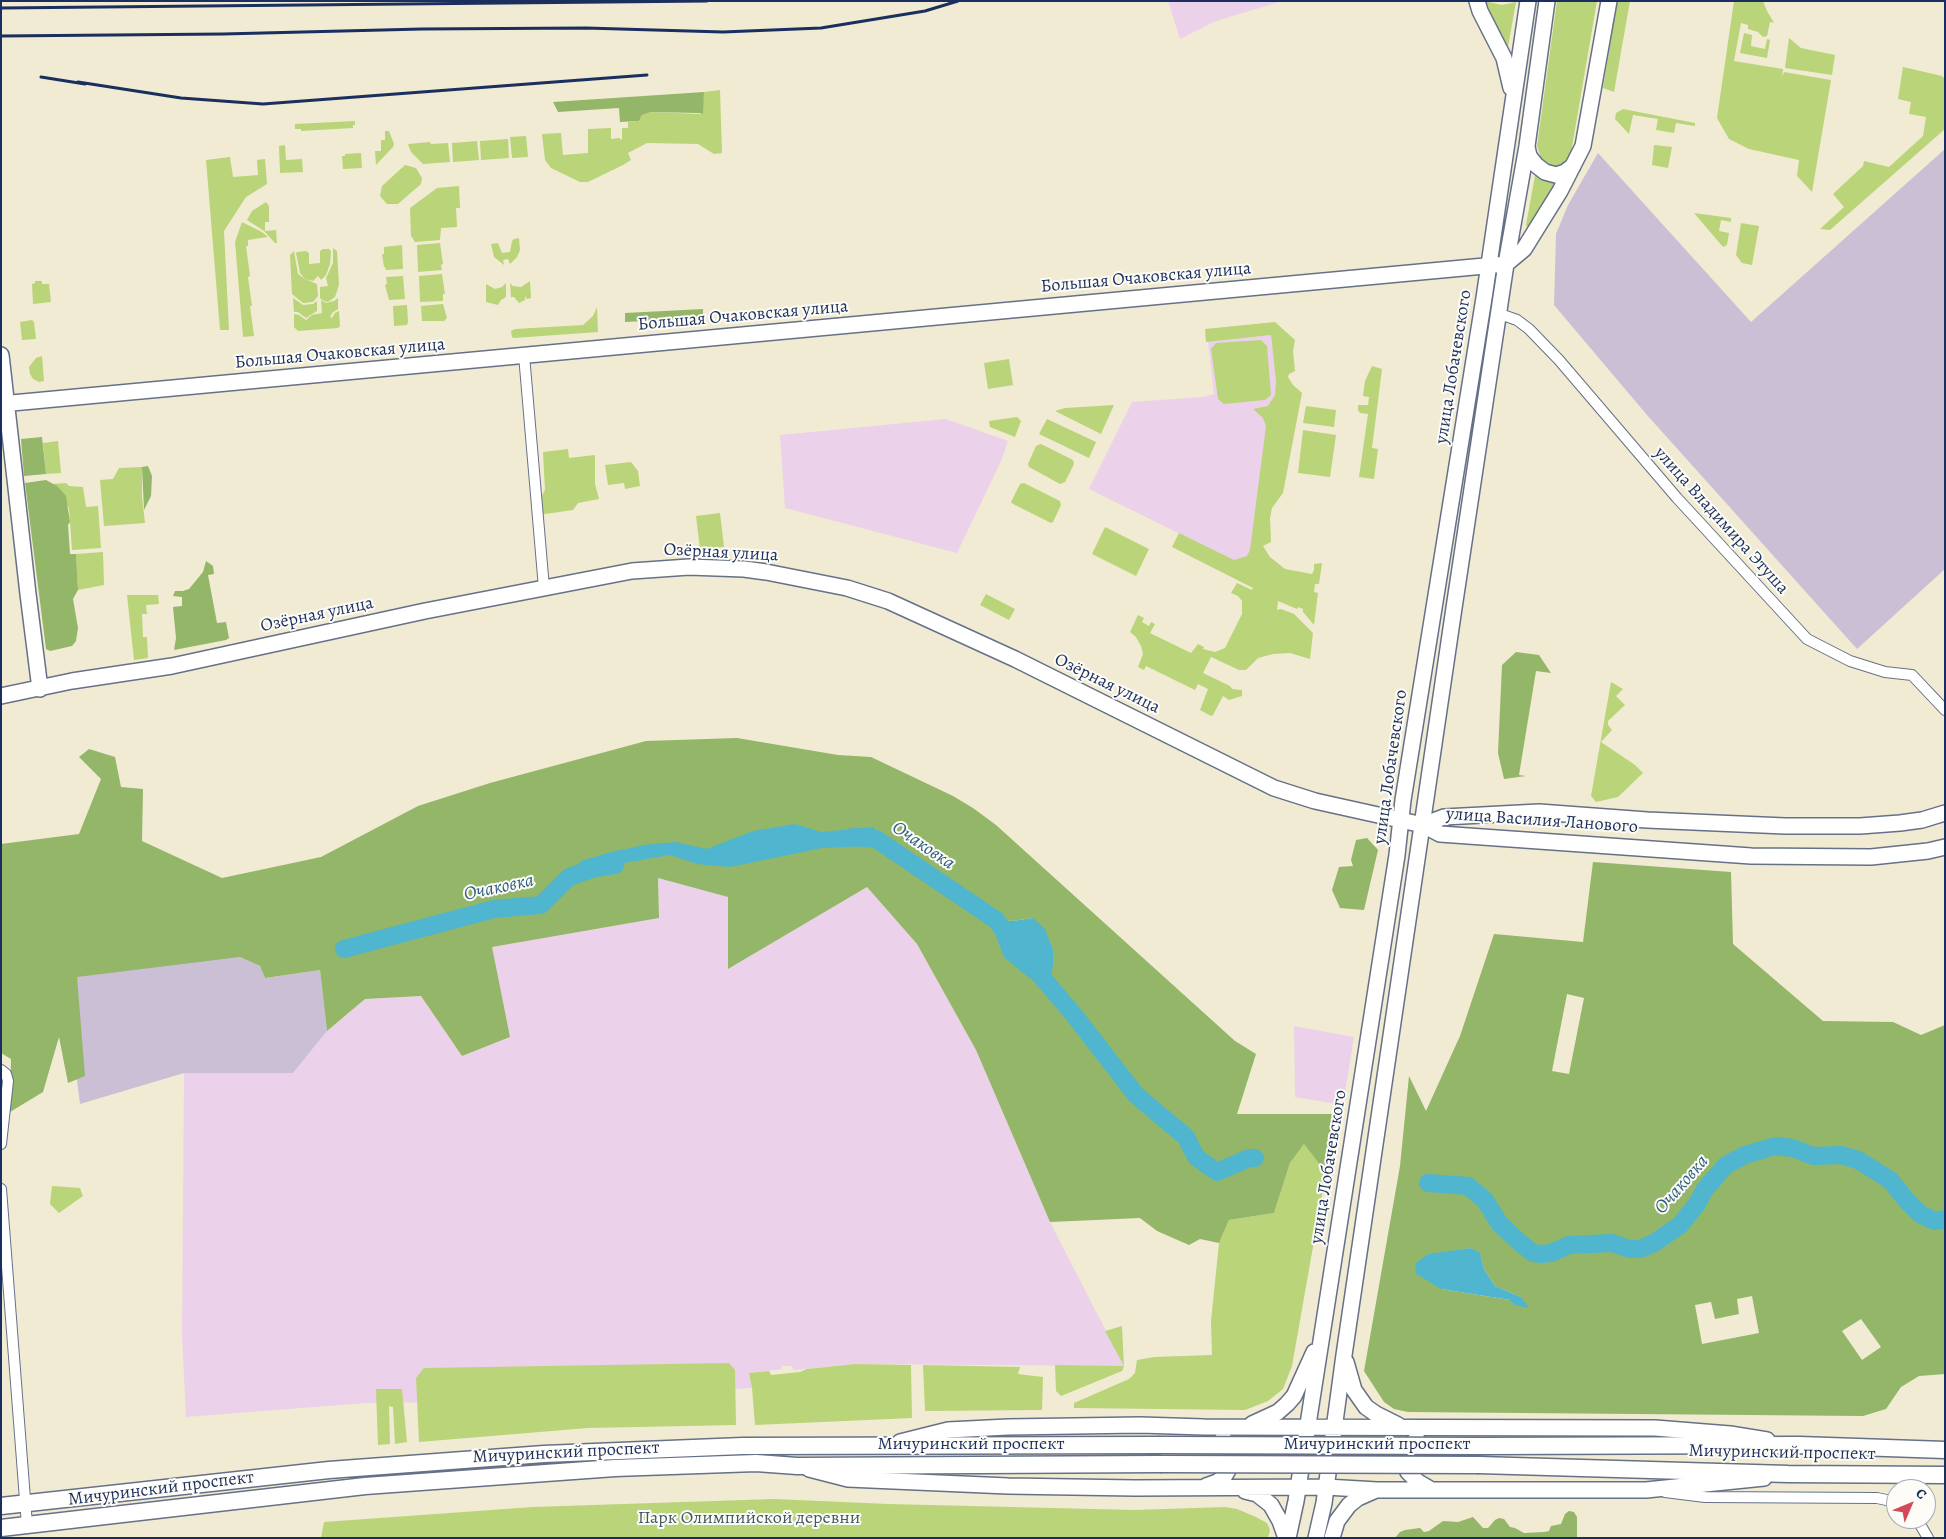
<!DOCTYPE html>
<meta charset="utf-8">
<style>
body{margin:0}
#map{position:relative;width:1946px;height:1539px;overflow:hidden;background:#f1ebd3;font-family:Alegreya,serif}
canvas{display:block}
.frame{position:absolute;inset:0;border:2px solid #1b2f5e;pointer-events:none}
.north{position:absolute;left:1886px;top:1479px;width:50px;height:50px;box-sizing:border-box;background:#fdfcf7;border:1px solid #a3aaba;border-radius:50%;rotate:45deg;font-size:14px;font-weight:700;line-height:20px;text-align:center;color:#1b2f5e}
.north::after{content:'';display:block;margin:auto;width:18px;height:22px;background:#d1495b;clip-path:polygon(50% 0,100% 100%,50% 72%,0 100%)}
</style>
<div id="map">
<canvas width="1946" height="1539"></canvas>
<div class="frame"></div>
<div class="north">С</div>
</div>
<script>
const c = document.querySelector('canvas').getContext('2d');
c.lineJoin = 'round';
function fillPath(path, color) { c.fillStyle = color; c.fill(path, 'evenodd'); }
const poly = rows => new Path2D(rows.map(r => 'M' + r).join(''));
function trace(path, color, width, dash) { c.strokeStyle = color; c.lineWidth = width; c.lineCap = dash ? 'butt' : 'round'; c.setLineDash(dash || []); c.stroke(path); }
function label(font, color, halo, rows, align = 'center') {
  c.font = font + ' Alegreya,serif'; c.lineWidth = 4; c.setLineDash([]); c.textBaseline = 'middle'; c.strokeStyle = halo; c.fillStyle = color; for (const [text, x, y, turn = 0] of rows) {
    c.save(); c.translate(x, y); c.rotate((+turn || 0) * Math.PI / 180); c.textAlign = isNaN(turn) ? turn : align; if (halo) c.strokeText(text, 0, 0); c.fillText(text, 0, 0); c.restore();
  }
}
fillPath(poly([
 [1168,1,1283,1,1216,21,1180,39],
 [1271,335,1276,382,1283,397,1247,567,1089,489,1132,402,1203,397,1214,394,1208,341],
 [946,419,1008,441,1002,459,957,553,785,508,780,435],
 [658,878,729,897,728,969,867,887,917,944,976,1050,1050,1222,1124,1366,855,1364,793,1370,792,1366,782,1366,782,1369,749,1373,752,1388,533,1401,366,1403,186,1417,182,1336,184,1073,293,1073,327,1031,365,999,421,996,462,1056,510,1037,491,947,659,918],
 [1294,1026,1354,1037,1343,1105,1295,1097]
]), '#ecd1ea');
fillPath(poly([
 [1945,149,1945,569,1857,649,1647,415,1554,305,1556,234,1568,205,1598,153,1751,322],
 [240,957,260,966,265,978,320,970,327,1031,293,1073,184,1073,80,1104,63,967]
]), '#cbbfd5');
fillPath(poly([
 [1484,1,1502,5,1516,2,1508,47],
 [1557,1,1597,1,1571,153,1564,163,1557,166,1548,165,1541,158,1537,146],
 [1617,1,1630,1,1614,92,1603,88],
 [1734,1,1763,1,1767,11,1774,23,1770,22,1767,36,1763,37,1758,32,1748,29,1748,25,1741,23,1734,61,1783,69,1782,77,1784,72,1831,80,1812,192,1797,176,1799,160,1749,149,1729,139,1717,118],
 [1744,33,1752,35,1751,46,1765,49,1767,39,1770,40,1767,58,1740,53],
 [1789,38,1801,48,1835,55,1832,75,1785,68],
 [1903,67,1942,76,1945,79,1945,129,1830,230,1820,229,1844,207,1833,194,1863,166,1864,161,1889,167,1923,136,1926,117,1909,114,1911,102,1898,99],
 [720,90,722,153,714,154,698,144,647,143,628,153,631,160,623,165,588,182,580,182,551,168,545,160,542,134,561,133,563,155,588,153,588,129,611,128,611,139,619,138,622,140,622,128,628,128,628,122,639,121,642,115,651,112,702,114,704,92],
 [1623,109,1695,123,1695,126,1676,123,1674,133,1656,130,1658,119,1633,115,1629,134,1615,119,1616,113],
 [355,121,355,125,353,125,353,128,301,131,301,129,295,129,295,124],
 [385,131,389,131,394,144,393,147,376,165,375,151,381,151,381,140,385,140],
 [526,136,528,157,512,158,510,137],
 [508,139,509,158,481,160,480,141],
 [477,141,479,160,453,162,452,143],
 [430,142,431,144,448,143,450,162,423,164,411,152,408,144],
 [285,145,286,160,302,159,303,172,280,173,279,146],
 [1654,145,1672,147,1668,168,1652,165],
 [361,153,362,168,343,169,342,156,345,156,345,154],
 [230,157,233,177,258,175,257,160,265,159,267,184,246,197,224,231,229,330,220,330,206,160],
 [405,165,416,168,422,178,421,184,398,204,387,204,380,196,382,186],
 [1536,170,1560,179,1530,227,1527,227,1526,225],
 [459,186,460,208,456,208,457,227,441,228,440,240,415,242,411,236,410,208,437,188],
 [266,202,269,206,269,222,265,222,265,231,276,230,277,243,275,243,264,231,247,220,252,211],
 [1694,213,1731,218,1731,222,1721,220,1719,231,1729,233,1727,245,1723,247],
 [242,222,262,232,268,237,248,240,248,246,246,246,250,276,248,277,252,306,250,306,254,336,243,337,235,242],
 [1741,223,1759,226,1752,265,1742,263,1736,255],
 [519,238,520,250,517,257,510,264,508,259,503,260,504,265,494,257,491,244,498,243,502,253,510,252,512,241,514,239],
 [440,243,443,264,441,265,442,270,418,272,417,245],
 [402,245,403,269,386,270,385,267,384,267,382,254,384,254,384,247],
 [333,248,337,251,339,285,335,297,328,302,324,301,320,298,320,287,328,286,326,278,333,263],
 [323,249,329,249,331,251,330,264,326,275,321,280,318,276,313,281,305,279,300,273,296,253,297,252,306,251,309,253,309,264,320,263,320,251],
 [294,251,298,274,305,279,317,284,318,296,313,302,303,303,292,294,290,255],
 [442,274,445,294,443,294,443,301,420,302,419,276],
 [403,276,405,299,389,300,385,285,387,284,386,277],
 [35,281,42,281,42,284,49,284,51,302,33,304,32,284,35,283],
 [530,281,531,298,527,299,525,296,525,300,519,303,514,297,511,297,510,283,513,286,521,287],
 [506,283,506,297,501,300,498,305,486,302,486,284,495,289,502,287],
 [293,298,303,305,313,304,317,301,317,311,306,318,298,312,294,312],
 [338,298,338,309,332,313,330,317,332,318,335,313,339,311,340,326,338,328,298,331,294,327,294,314,299,315,306,320,312,315,322,313,321,300,326,303,334,301],
 [443,304,447,318,444,321,422,321,421,306],
 [407,305,408,322,407,325,394,326,393,306],
 [597,307,598,332,514,338,512,337,511,331,515,329,583,325,593,316],
 [32,320,34,322,36,339,22,340,20,322],
 [1275,322,1295,340,1293,351,1295,371,1289,374,1288,377,1293,385,1302,393,1283,493,1272,508,1270,518,1271,542,1263,546,1270,557,1285,569,1312,574,1314,570,1314,564,1322,563,1319,584,1315,584,1314,592,1318,593,1314,625,1303,612,1303,609,1298,607,1297,609,1278,601,1277,610,1281,609,1294,614,1313,633,1310,659,1290,653,1273,654,1258,658,1246,670,1239,670,1211,657,1203,673,1230,686,1232,689,1242,690,1242,696,1229,700,1223,696,1213,715,1211,716,1200,710,1208,689,1198,684,1195,690,1146,666,1144,670,1138,667,1143,654,1141,646,1136,637,1130,632,1138,615,1144,618,1142,622,1149,626,1151,622,1155,624,1150,633,1191,653,1198,644,1204,647,1203,649,1215,652,1225,648,1242,614,1242,601,1238,596,1231,593,1237,583,1252,590,1253,588,1172,547,1179,533,1234,560,1247,556,1250,550,1266,426,1263,418,1253,409,1268,406,1275,395,1276,382,1271,335,1206,342,1205,329],
 [1261,340,1267,346,1271,395,1265,400,1224,404,1218,399,1211,349,1216,343],
 [42,356,44,381,39,382,33,379,30,374,29,367,36,358],
 [1009,359,1013,385,988,389,984,363],
 [1372,366,1382,369,1372,448,1378,449,1374,479,1359,477,1368,414,1360,413,1358,410,1358,405,1368,405,1369,397,1363,396,1365,381],
 [1114,405,1101,434,1055,411,1065,408],
 [1306,406,1336,410,1334,427,1303,423],
 [1017,417,1021,421,1015,437,990,427,989,421],
 [1047,419,1096,442,1089,458,1039,434],
 [1303,430,1336,435,1330,477,1298,473],
 [58,441,61,473,46,474,43,443],
 [1041,444,1073,460,1074,464,1065,482,1060,484,1029,467,1028,464,1036,446],
 [568,449,569,458,595,455,595,484,599,499,578,503,573,510,538,515,537,505,545,490,543,452],
 [631,462,638,471,640,486,625,489,624,483,608,485,605,465],
 [142,467,142,497,145,523,104,526,100,480,113,479,119,468],
 [66,483,69,486,83,487,86,507,98,506,101,548,72,550,69,508,53,484],
 [1024,483,1060,501,1061,505,1053,522,1051,523,1013,504,1011,502,1020,484],
 [720,513,724,547,700,549,696,516],
 [1105,527,1149,549,1136,576,1092,554],
 [103,552,104,585,78,590,76,554],
 [986,594,1015,609,1009,620,980,605],
 [127,595,158,595,159,604,146,605,147,614,142,614,143,637,147,637,148,658,134,660],
 [1611,682,1623,689,1616,696,1625,705,1608,721,1608,725,1612,730,1601,742,1635,765,1643,773,1618,797,1596,802,1591,796],
 [1304,1144,1326,1173,1292,1366,1283,1389,1268,1401,1245,1410,1074,1408,1074,1403,1129,1379,1135,1373,1137,1360,1154,1357,1212,1355,1211,1321,1219,1243,1229,1220,1274,1213,1290,1163],
 [52,1186,80,1188,83,1196,59,1213,50,1204],
 [1122,1326,1124,1366,1122,1371,1061,1396,1056,1391,1055,1365,1124,1366,1105,1331],
 [729,1363,735,1370,736,1425,588,1428,419,1442,416,1378,424,1368],
 [855,1364,911,1365,912,1418,755,1425,752,1388,749,1373,769,1371,771,1375,800,1372,807,1369],
 [923,1365,1020,1367,1018,1374,1043,1377,1042,1410,925,1411],
 [376,1389,402,1389,407,1442,395,1444,393,1407,389,1406,390,1444,378,1445],
 [774,1499,889,1504,1135,1510,1225,1507,1237,1509,1256,1517,1267,1523,1270,1530,1268,1538,321,1538,324,1522,533,1507]
]), '#bad479');
fillPath(poly([
 [704,92,703,114,699,113,651,112,642,115,639,121,620,122,619,108,558,112,553,102],
 [703,309,703,318,625,322,625,313],
 [42,437,46,474,24,476,21,439],
 [148,466,152,476,151,496,144,510,142,467],
 [46,480,57,486,66,496,70,522,68,525,70,554,76,554,78,590,73,599,78,628,76,641,72,646,50,651,46,649,25,483],
 [206,561,213,566,214,574,208,575,217,623,226,622,229,638,226,640,174,650,176,638,173,607,182,606,182,597,173,596,175,591,183,591,189,589,203,572],
 [1516,652,1539,655,1551,673,1536,671,1519,775,1526,776,1504,779,1498,753,1502,665],
 [737,738,838,755,871,757,953,796,973,808,996,825,1235,1041,1256,1054,1237,1114,1334,1114,1326,1173,1304,1144,1290,1163,1274,1213,1229,1220,1219,1243,1200,1239,1189,1245,1157,1231,1140,1218,1050,1222,976,1050,917,944,867,887,728,969,728,897,658,878,659,918,492,947,510,1037,462,1056,421,996,365,999,327,1031,320,970,265,978,260,966,240,957,77,977,85,1076,68,1083,59,1037,43,1092,10,1112,11,1059,1,1053,1,844,79,834,101,779,79,757,89,749,115,757,121,787,143,789,142,841,222,878,321,857,418,806,490,783,646,741],
 [1033,918,1053,966,996,920,1012,921],
 [1367,838,1378,850,1364,910,1340,908,1332,890,1339,867,1353,866,1351,860,1356,840],
 [1593,862,1731,872,1733,944,1823,1021,1893,1022,1921,1035,1945,1025,1945,1374,1919,1376,1901,1387,1886,1409,1863,1416,1408,1412,1394,1409,1384,1402,1364,1371,1400,1166,1409,1076,1426,1111,1460,1036,1494,934,1583,942],
 [1567,994,1584,998,1569,1074,1552,1071],
 [1471,1248,1480,1254,1484,1269,1495,1286,1521,1297,1510,1300,1441,1289,1450,1252],
 [1752,1296,1759,1333,1702,1344,1695,1305,1711,1302,1715,1319,1739,1314,1737,1299],
 [1861,1319,1881,1347,1862,1360,1842,1331],
 [1569,1511,1574,1512,1577,1517,1577,1538,1395,1538,1400,1532,1405,1530,1420,1528,1424,1532,1429,1531,1443,1521,1458,1522,1473,1517,1483,1528,1488,1528,1495,1520,1499,1518,1504,1519,1510,1527,1515,1528,1524,1533,1544,1532,1549,1531,1551,1526,1561,1524,1565,1514]
]), '#93b669');
fillPath(poly([
 [795,824,821,832,874,827,876,839,868,846,822,848,730,867,697,864,670,855,590,869,569,877,581,861,611,852,644,845,675,842,707,849,753,831],
 [1033,918,1045,929,1053,950,1053,966,1049,987,1028,977,1004,957,994,931,996,920,1012,921],
 [1471,1248,1480,1253,1484,1269,1495,1286,1521,1297,1529,1308,1514,1305,1510,1300,1441,1289,1415,1273,1416,1263,1428,1254]
]), '#50b5ce');
trace(poly([
 [853,837,876,839,996,920,1010,938],
 [344,949,494,909,541,905,569,877,592,869,615,865],
 [1034,968,1074,1015,1136,1095,1186,1137,1196,1157,1217,1172,1249,1158,1255,1158],
 [1428,1183,1468,1186,1485,1200,1499,1223,1518,1241,1533,1253,1542,1254,1551,1253,1569,1245,1612,1243,1630,1249,1640,1249,1654,1243,1680,1225,1697,1204,1705,1189,1726,1165,1745,1155,1775,1146,1793,1148,1813,1156,1841,1155,1858,1160,1890,1180,1907,1201,1920,1214,1935,1221,1945,1219]
]), '#50b5ce', 18);
const street = poly([
 [1500,314,1517,320,1529,329,1559,360,1677,498,1807,639,1850,661,1885,672,1912,675,1945,710],
 [524,355,544,588],
 [1,1070,6,1074,8,1081,1,1144],
 [1,1189,27,1525],
 [1665,1492,1705,1497,1877,1498,1896,1502],
 [1917,1519,1928,1538]
]);
const secondary = poly([
 [1477,1,1480,11,1504,58,1511,88],
 [1527,147,1529,156,1536,165,1545,172,1556,175,1565,172,1573,166],
 [1,355,28,594,40,689],
 [1,404,1506,264,1524,249,1560,191,1583,146,1609,1],
 [1,696,72,681,172,666,425,611,632,571,689,567,744,569,766,572,847,588,888,601,1015,659,1274,788,1315,801,1423,825,1440,834,1751,856,1871,857,1928,851,1945,847],
 [1423,825,1444,817,1539,812,1647,820,1785,826,1860,826,1900,823,1922,820,1945,813],
 [1346,1362,1354,1390,1366,1407,1376,1414,1398,1425],
 [1252,1424,1278,1412,1287,1404,1294,1396,1314,1352],
 [1417,1439,1409,1446,1406,1452,1405,1466,1408,1472,1418,1482,1430,1489],
 [900,1442,948,1430,1008,1427,1140,1425,1204,1427,1655,1428,1730,1434,1767,1440],
 [809,1469,848,1479,1008,1486,1135,1488,1326,1487,1377,1490,1646,1490,1764,1478],
 [1206,1486,1217,1482,1224,1477,1231,1465,1232,1451,1223,1438],
 [1245,1491,1257,1494,1271,1505,1280,1521,1286,1538],
 [1288,1538,1296,1501,1397,855,1403,800,1484,298,1528,1],
 [1316,1538,1324,1503,1344,1355,1454,608,1506,264,1527,146,1547,1],
 [1332,1538,1337,1521,1349,1505,1358,1498,1374,1491]
]);
const primary = poly([
 [1479,1446,1799,1445,1945,1450],
 [1479,1465,1788,1474,1945,1475],
 [1,1506,329,1470,544,1454,743,1446,1159,1445],
 [1,1528,365,1486,615,1468,756,1463,797,1466,1160,1464]
]);
trace(street, '#667187', 12);
trace(secondary, '#667187', 18);
trace(primary, '#667187', 19);
trace(street, '#fff', 10);
trace(secondary, '#fff', 15);
trace(primary, '#fff', 16);
trace(poly([
 [1,8,707,1],
 [1,36,223,34,422,29,586,28,723,32,821,28,925,11,958,1],
 [41,77,85,84],
 [78,82,181,98,263,104,647,75]
]), '#1b2f5e', 3);
const primaryBridge = poly([
 [1159,1445,1479,1446],
 [1160,1464,1479,1465]
]);
trace(primaryBridge, '#667187', 19, []);
trace(primaryBridge, '#fff', 16);
label('18px', '#1b2f5e', '#fdfcf7', [
 ["Большая Очаковская улица",1146,278,-5],
 ["Большая Очаковская улица",743,316,-5],
 ["Большая Очаковская улица",340,354,-5],
 ["улица Лобачевского",1454,367,-81],
 ["улица Владимира Этуша",1721,521,48],
 ["Озёрная улица",721,553,3],
 ["Озёрная улица",317,615,-12],
 ["Озёрная улица",1107,684,26],
 ["улица Лобачевского",1391,767,-82],
 ["улица Василия Ланового",1542,821,4],
 ["улица Лобачевского",1329,1167,-81],
 ["Мичуринский проспект",971,1445],
 ["Мичуринский проспект",1377,1445],
 ["Мичуринский проспект",566,1453,-3],
 ["Мичуринский проспект",1782,1453,1],
 ["Мичуринский проспект",161,1489,-7]
]);
label('18px', '#435865', '#fdfcf7', [
 ["Парк Олимпийской деревни",749,1519]
]);
label('italic 19px', '#2e5e85', '#fdfcf7', [
 ["Очаковка",923,846,34],
 ["Очаковка",499,888,-12],
 ["Очаковка",1682,1185,-49]
]);
</script>
